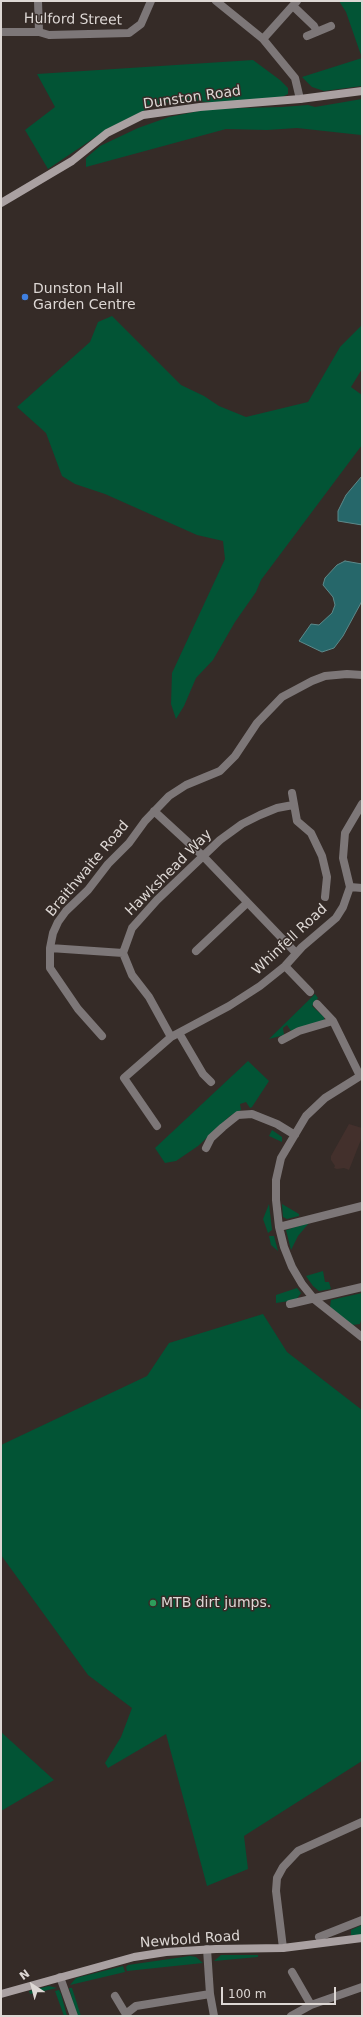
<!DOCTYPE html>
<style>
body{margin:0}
#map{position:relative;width:363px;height:2017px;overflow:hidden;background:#352b27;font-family:"DejaVu Sans",sans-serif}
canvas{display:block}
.frame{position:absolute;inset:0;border:2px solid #ddd7d4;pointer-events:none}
.north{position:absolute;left:12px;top:1965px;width:40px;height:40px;-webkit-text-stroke:3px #352b27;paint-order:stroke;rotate:324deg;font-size:11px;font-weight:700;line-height:16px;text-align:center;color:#ddd7d4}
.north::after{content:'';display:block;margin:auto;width:14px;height:18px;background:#ddd7d4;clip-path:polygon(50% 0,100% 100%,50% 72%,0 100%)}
.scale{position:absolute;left:221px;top:1987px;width:115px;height:18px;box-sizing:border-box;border:2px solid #ddd7d4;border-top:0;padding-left:5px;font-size:12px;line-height:14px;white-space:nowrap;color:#ddd7d4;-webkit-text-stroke:3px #352b27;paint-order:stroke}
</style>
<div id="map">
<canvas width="363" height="2017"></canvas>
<div class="frame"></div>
<div class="north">N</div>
<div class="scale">100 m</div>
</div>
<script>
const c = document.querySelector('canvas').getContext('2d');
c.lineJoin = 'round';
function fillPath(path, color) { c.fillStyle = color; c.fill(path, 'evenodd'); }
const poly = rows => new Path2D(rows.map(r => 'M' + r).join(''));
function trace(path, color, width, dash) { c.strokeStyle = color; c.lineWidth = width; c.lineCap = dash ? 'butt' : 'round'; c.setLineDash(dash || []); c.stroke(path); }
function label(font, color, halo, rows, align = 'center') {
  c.font = font + ' "DejaVu Sans",sans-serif'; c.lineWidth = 3; c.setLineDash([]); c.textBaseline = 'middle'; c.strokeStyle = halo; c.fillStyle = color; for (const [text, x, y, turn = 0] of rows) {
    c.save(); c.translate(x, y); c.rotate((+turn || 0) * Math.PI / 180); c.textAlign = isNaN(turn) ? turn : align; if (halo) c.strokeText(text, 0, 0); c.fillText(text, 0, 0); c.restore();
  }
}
fillPath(poly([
 [349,1124,362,1128,362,1137,349,1170,344,1168,337,1169,334,1168,335,1166,331,1160,331,1156]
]), '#43302c');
fillPath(poly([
 [339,1,362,1,362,86,324,91,312,87,302,77,362,58,346,12],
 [253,60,280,80,288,88,288,94,280,98,218,103,187,100,157,104,109,128,48,169,25,130,55,107,37,74],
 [362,99,361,135,297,128,267,130,226,129,86,167,86,158,100,146,138,128,169,117,209,109,282,107,308,105,315,107],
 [112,316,181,385,204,396,219,406,246,417,308,402,340,347,362,325,362,369,351,387,362,395,362,445,261,580,256,592,235,622,213,660,196,678,184,706,176,719,171,704,172,673,225,559,223,541,197,535,105,494,75,484,62,476,46,433,17,407,90,342,98,322],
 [315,994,318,998,312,1006,324,1017,324,1021,291,1031,287,1025,283,1028,284,1035,269,1039],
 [248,1061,269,1081,252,1107,250,1108,246,1102,240,1104,241,1110,230,1116,198,1146,176,1161,165,1163,155,1148],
 [272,1130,282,1137,282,1142,269,1136],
 [269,1204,272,1230,268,1233,263,1219],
 [282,1204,299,1214,299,1216,287,1219,283,1217],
 [309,1223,298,1236,291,1250,286,1230],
 [269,1236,274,1236,278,1251,271,1245],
 [323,1271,325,1282,329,1282,331,1289,319,1291,313,1286,306,1276],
 [297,1288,301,1293,296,1300,276,1303,276,1295],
 [362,1293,362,1316,360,1324,352,1325,330,1307,331,1300],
 [263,1314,287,1352,362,1410,362,1761,244,1836,248,1869,207,1886,166,1734,108,1768,105,1763,121,1737,132,1708,88,1675,1,1555,1,1445,147,1376,169,1343],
 [1,1732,54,1780,1,1811],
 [362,1925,362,1935,351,1935,351,1930],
 [221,1955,258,1955,258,1957,214,1961],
 [190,1956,196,1957,203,1963,127,1971,126,1967,128,1965],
 [123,1966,125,1972,70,1985,76,1978],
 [49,1986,57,1988,30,1994,29,1991],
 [69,1988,72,1988,81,2016,77,2016],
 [59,1990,61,1994,67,2016,64,2016,55,1991]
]), '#025435');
const water = poly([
 [362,476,362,525,338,521,338,511,346,495,362,476],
 [345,561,362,564,362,601,343,636,334,648,322,652,299,641,311,624,319,625,332,613,335,605,333,597,323,585,325,578,337,565,345,561]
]);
fillPath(water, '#26676a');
trace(water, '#5d898a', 1);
trace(poly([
 [38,1,39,32],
 [216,1,263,39,295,78,300,99],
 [293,6,314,26,317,32],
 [1,32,39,32,49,35,129,33,141,24,151,1],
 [307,36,331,26],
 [263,39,297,1],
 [292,793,297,821,311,833,322,856,327,877,325,897],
 [154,811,203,856,296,953],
 [350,887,362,888],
 [50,948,123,953],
 [196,951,247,903],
 [285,966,310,992],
 [317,1004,333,1021,360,1076],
 [179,1033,203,1074,211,1082],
 [102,1036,78,1009,50,968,50,948,53,933,58,922,66,911,88,890,108,864,129,843,145,821,169,796,186,785,220,771,235,756,257,723,282,697,312,681,325,676,347,674,362,675],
 [171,1037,149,997,132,975,123,953,132,928,157,900,220,840,242,824,260,815,277,808,293,805],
 [282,1040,299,1031,333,1021],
 [362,1075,325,1098,306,1116,281,1158,276,1180,276,1200,279,1227,284,1247,292,1267,302,1284,314,1299,362,1337],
 [157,1126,124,1078,171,1037,229,1006,260,986,285,966,302,947,336,918,343,907,350,887,343,858,345,833,362,804],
 [206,1148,211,1138,223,1127,238,1115,252,1114,277,1124,295,1135],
 [279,1227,362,1206],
 [290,1304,362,1287],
 [319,1937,362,1920],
 [283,1948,276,1891,277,1878,283,1867,298,1851,362,1822],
 [207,1949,210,1994,214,2016],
 [292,1972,311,2005],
 [60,1977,74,2016],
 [115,1996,127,2016],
 [127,2013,136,2006,210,1994],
 [291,2016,311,2005,362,1987]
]), '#7d7778', 8);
trace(poly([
 [1,203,72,161,107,133,143,115,200,107,300,99,362,91],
 [1,1994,134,1957,166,1952,216,1949,283,1948,362,1938]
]), '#aaa1a2', 8);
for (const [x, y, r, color] of [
 [25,297,4,"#3f7fe0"],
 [153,1603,4,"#2e9e5b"]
]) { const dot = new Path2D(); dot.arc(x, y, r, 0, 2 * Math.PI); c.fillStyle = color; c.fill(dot); trace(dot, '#352b27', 1.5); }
label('14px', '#ddd7d4', '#352b27', [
 ["Hulford Street",73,20,1],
 ["Dunston Road",192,98,-8],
 ["Braithwaite Road",88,869,-50],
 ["Hawkshead Way",169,873,-45],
 ["Whinfell Road",290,940,-43],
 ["Newbold Road",190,1940,-4]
]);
label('14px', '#ddd7d4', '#352b27', [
 ["Dunston Hall",33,289],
 ["Garden Centre",33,305],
 ["MTB dirt jumps.",161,1603]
], 'left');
</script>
